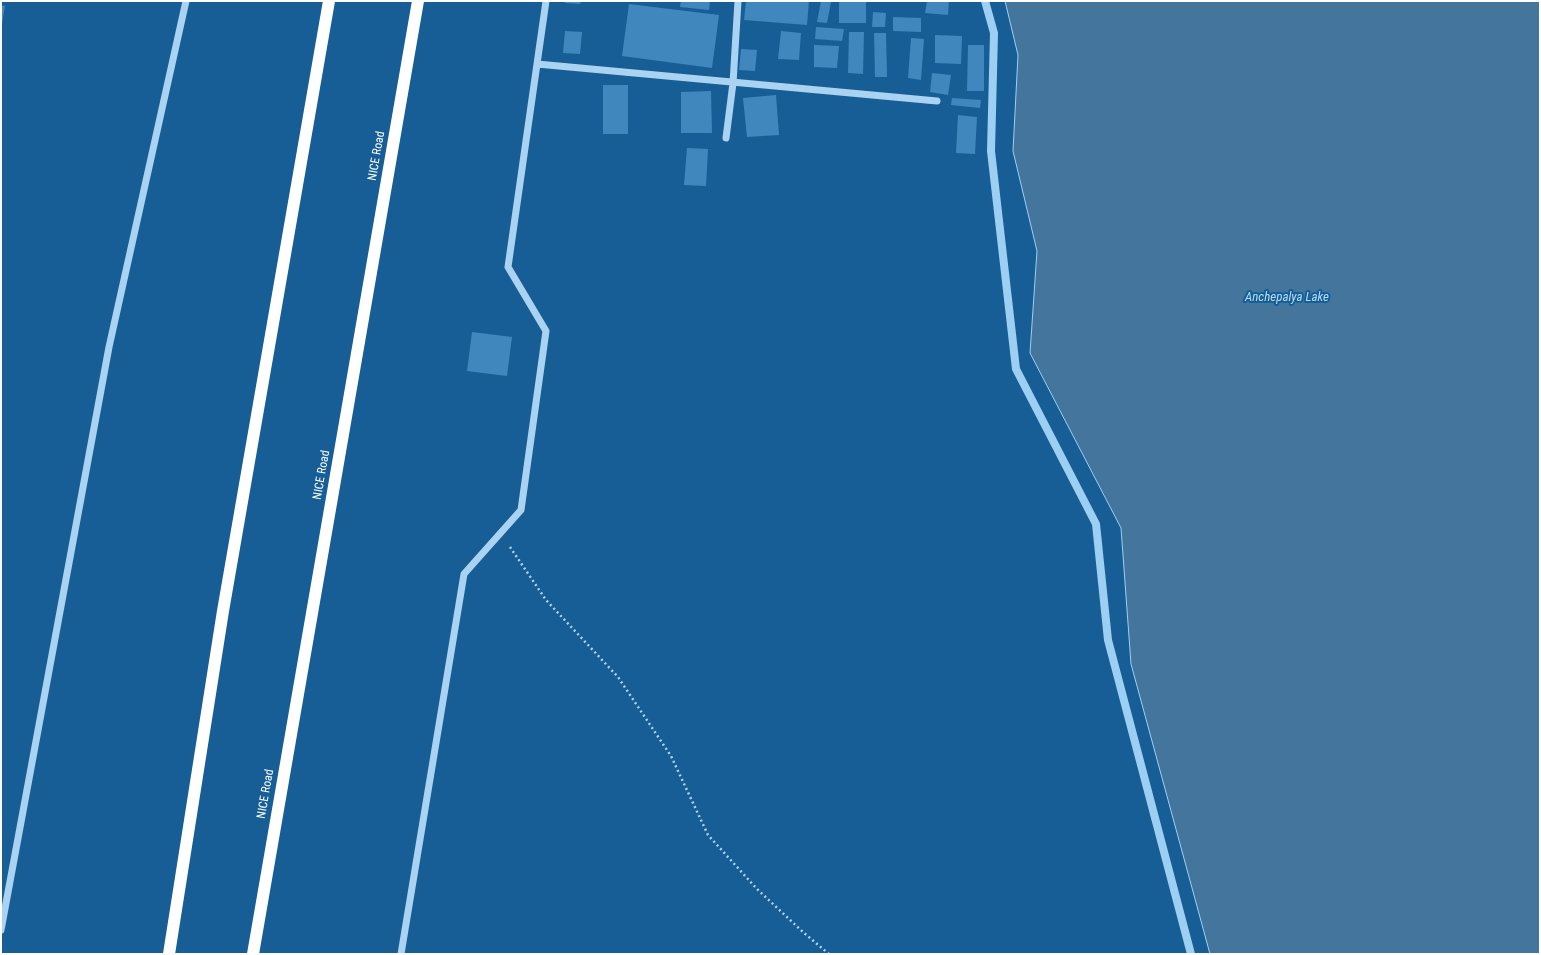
<!DOCTYPE html>
<style>
body{margin:0}
#map{position:relative;width:1541px;height:955px;overflow:hidden;background:#185e96;font-family:"Roboto Condensed",sans-serif}
canvas{display:block}
.frame{position:absolute;inset:0;border:2px solid #fff;pointer-events:none}
</style>
<div id="map">
<canvas width="1541" height="955"></canvas>
<div class="frame"></div>
</div>
<script>
const c = document.querySelector('canvas').getContext('2d');
c.lineJoin = 'round';
function fillPath(path, color) { c.fillStyle = color; c.fill(path, 'evenodd'); }
const poly = rows => new Path2D(rows.map(r => 'M' + r).join(''));
function trace(path, color, width, dash) { c.strokeStyle = color; c.lineWidth = width; c.lineCap = dash ? 'butt' : 'round'; c.setLineDash(dash || []); c.stroke(path); }
function label(font, color, halo, rows, align = 'center') {
  c.font = font + ' "Roboto Condensed",sans-serif'; c.lineWidth = 4; c.setLineDash([]); c.textBaseline = 'middle'; c.strokeStyle = halo; c.fillStyle = color; for (const [text, x, y, turn = 0] of rows) {
    c.save(); c.translate(x, y); c.rotate((+turn || 0) * Math.PI / 180); c.textAlign = isNaN(turn) ? turn : align; if (halo) c.strokeText(text, 0, 0); c.fillText(text, 0, 0); c.restore();
  }
}
const water = poly([
 [1005,1,1540,1,1540,954,1210,954,1131,664,1121,528,1030,353,1037,251,1013,151,1018,55,1005,1]
]);
fillPath(water, '#44769d');
trace(water, '#9dcff3', 1);
trace(poly([
 [985,1,994,33,991,151,1016,369,1096,524,1108,640,1191,954]
]), '#9dcff3', 8);
fillPath(poly([
 [565,1,581,1,580,4,565,3],
 [681,1,710,1,709,10,680,7],
 [746,1,809,1,807,25,744,20],
 [821,1,831,2,827,23,817,22],
 [839,1,866,1,866,23,839,23],
 [927,1,949,1,948,15,925,13],
 [629,4,719,15,712,68,622,56],
 [1,5,5,6,2,24,1,24],
 [873,12,886,13,885,27,872,27],
 [893,17,921,18,921,32,893,31],
 [816,27,844,29,842,41,815,39],
 [565,31,582,32,580,54,563,53],
 [781,31,801,33,799,60,778,59],
 [849,32,864,32,863,74,848,73],
 [874,33,886,33,887,77,875,77],
 [935,35,962,36,961,64,935,63],
 [911,38,924,39,921,80,908,78],
 [814,45,839,46,837,68,814,67],
 [968,45,984,45,984,91,967,91],
 [741,49,757,50,755,71,739,70],
 [932,73,951,75,948,95,930,92],
 [603,85,628,85,628,134,603,134],
 [711,91,712,133,681,133,681,92],
 [776,95,779,135,747,137,743,98],
 [952,98,981,100,980,108,951,105],
 [958,115,977,117,975,154,956,153],
 [687,148,708,149,706,186,684,185],
 [472,332,512,337,507,376,467,371]
]), '#4087bd');
trace(poly([
 [510,547,546,600,618,677,671,756,708,835,757,889,804,933,829,954]
]), '#aad3f1', 2.5, [2, 3]);
trace(poly([
 [537,64,937,101],
 [726,138,733,83,738,1],
 [1,930,109,347,186,1],
 [401,954,464,574,521,510,546,331,508,267,546,1]
]), '#aad3f1', 7);
trace(poly([
 [169,954,223,611,329,1],
 [253,954,418,1]
]), '#fff', 12);
label('12px', '#fff', '#185e96', [
 ["NICE Road",377,156,-80],
 ["NICE Road",322,475,-80],
 ["NICE Road",266,794,-80]
]);
label('italic 13px', '#b6dcf7', '#185e96', [
 ["Anchepalya Lake",1287,298]
]);
</script>
